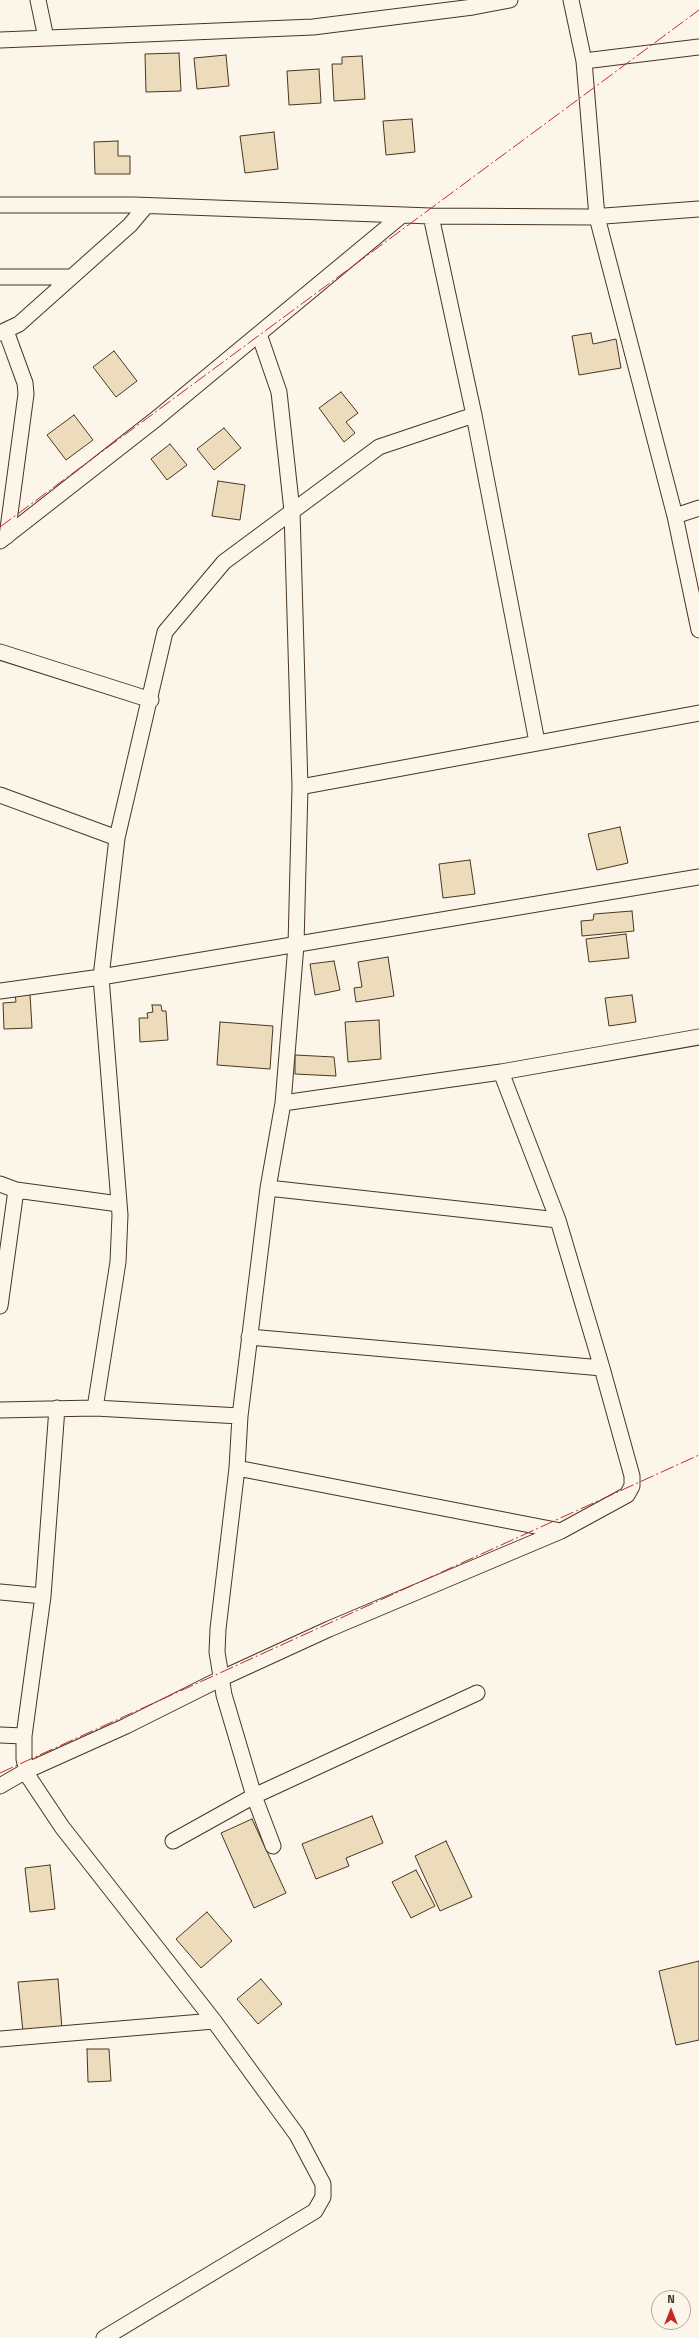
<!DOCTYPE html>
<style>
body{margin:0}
#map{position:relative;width:699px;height:2338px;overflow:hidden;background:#fbf6e9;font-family:"Titillium Web",sans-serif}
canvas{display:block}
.north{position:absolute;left:651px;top:2290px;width:40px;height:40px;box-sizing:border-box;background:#fbf6e9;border:1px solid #b4a999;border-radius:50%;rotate:0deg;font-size:11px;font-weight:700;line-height:16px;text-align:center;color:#4a3520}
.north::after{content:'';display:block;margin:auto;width:14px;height:18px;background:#c62828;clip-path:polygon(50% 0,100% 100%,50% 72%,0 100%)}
</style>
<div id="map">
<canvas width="699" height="2338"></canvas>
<div class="north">N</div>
</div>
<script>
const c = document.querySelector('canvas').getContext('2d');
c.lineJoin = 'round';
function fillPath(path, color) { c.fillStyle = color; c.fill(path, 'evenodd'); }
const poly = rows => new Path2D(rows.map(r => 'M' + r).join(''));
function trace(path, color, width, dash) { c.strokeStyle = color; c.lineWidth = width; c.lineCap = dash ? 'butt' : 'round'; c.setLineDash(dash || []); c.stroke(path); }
const building = poly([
 [179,53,181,91,146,92,145,54,179,53],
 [226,55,229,86,197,89,194,58,226,55],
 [362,56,365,99,334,101,332,64,342,64,342,57,362,56],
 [319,69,321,103,289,105,287,71,319,69],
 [412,119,415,152,386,155,383,121,412,119],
 [274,132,278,169,245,173,240,136,274,132],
 [118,141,118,156,130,156,130,174,95,174,94,142,118,141],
 [591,333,593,344,616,339,621,368,579,375,572,336,591,333],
 [114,351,137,381,116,397,93,367,114,351],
 [341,392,358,413,346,422,355,433,344,442,319,408,341,392],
 [74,415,93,440,66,460,47,435,74,415],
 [224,428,241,448,214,470,197,449,224,428],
 [170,444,187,465,167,480,151,459,170,444],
 [218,481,245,485,240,520,212,516,218,481],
 [620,827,628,863,597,870,588,834,620,827],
 [470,860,475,894,443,898,439,864,470,860],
 [632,911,634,931,582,936,581,921,593,920,594,914,632,911],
 [626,934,629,958,589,962,586,939,626,934],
 [388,957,394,996,356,1002,354,988,362,987,358,962,388,957],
 [334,961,340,990,315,995,310,964,334,961],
 [15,994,30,994,32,1028,4,1029,3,1003,16,1002,15,994],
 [632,995,636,1022,609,1026,605,998,632,995],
 [152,1005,161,1005,162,1011,166,1011,168,1040,140,1042,139,1018,148,1018,147,1013,153,1012,152,1005],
 [379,1020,381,1059,348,1062,345,1022,379,1020],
 [220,1022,273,1026,270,1069,217,1065,220,1022],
 [295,1055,334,1057,336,1076,295,1074,295,1055],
 [372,1816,383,1843,346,1858,349,1866,316,1879,302,1844,372,1816],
 [252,1819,286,1893,254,1908,221,1833,252,1819],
 [446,1841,472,1897,440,1911,415,1856,446,1841],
 [50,1865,55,1909,30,1912,25,1868,50,1865],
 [416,1870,435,1906,411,1918,392,1882,416,1870],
 [207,1912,232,1941,201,1968,176,1939,207,1912],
 [699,1961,699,2040,676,2045,659,1971,699,1961],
 [58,1979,62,2029,23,2032,18,1982,58,1979],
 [261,1979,282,2004,258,2024,237,1999,261,1979],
 [87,2049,109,2049,111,2081,88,2082,87,2049]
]);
fillPath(building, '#ecdcbc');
trace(building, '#4a3520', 1);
const street = poly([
 [38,0,46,38],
 [571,0,584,61,597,217,675,516,699,630],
 [0,40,313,27,473,7,510,0],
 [584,61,699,47],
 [0,205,134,205,431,216,591,217,699,209],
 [431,216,474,415,379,447,224,562,165,632,117,838,101,977,699,877],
 [0,277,71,277],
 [6,331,25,383,26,394,7,536],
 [0,333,19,324,130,225,146,206],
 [259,334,279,392,292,511,300,787,296,945,283,1103,268,1188,240,1416,237,1468,218,1629,217,1652,224,1695,254,1796,273,1846],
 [474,415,537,742],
 [675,516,699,508],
 [0,541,156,419,401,216],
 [0,652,151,700],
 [300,787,699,713],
 [0,795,117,838],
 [0,991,101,977,120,1215,118,1262,95,1408],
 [283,1103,501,1072],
 [0,1184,16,1190],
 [268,1188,558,1220],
 [0,1306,16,1190,119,1204],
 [249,1337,602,1368,558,1220,501,1072,699,1037],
 [57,1408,43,1596,24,1736,24,1759,28,1776,62,1827,214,2021,297,2135,323,2184,323,2197,315,2211,104,2338],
 [0,1410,95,1408,240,1416],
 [237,1468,561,1531],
 [0,1592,43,1596],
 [0,1735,24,1736],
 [0,1786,26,1771,126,1726,220,1679,329,1629,561,1531,627,1495,632,1486,632,1476,602,1368],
 [173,1841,254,1796,477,1693],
 [0,2039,214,2021]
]);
trace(street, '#4a3520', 17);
trace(street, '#fbf6e9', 15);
trace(poly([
 [0,527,699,10],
 [0,1773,699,1455]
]), '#c62828', 1, [14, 3, 2, 3]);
</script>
